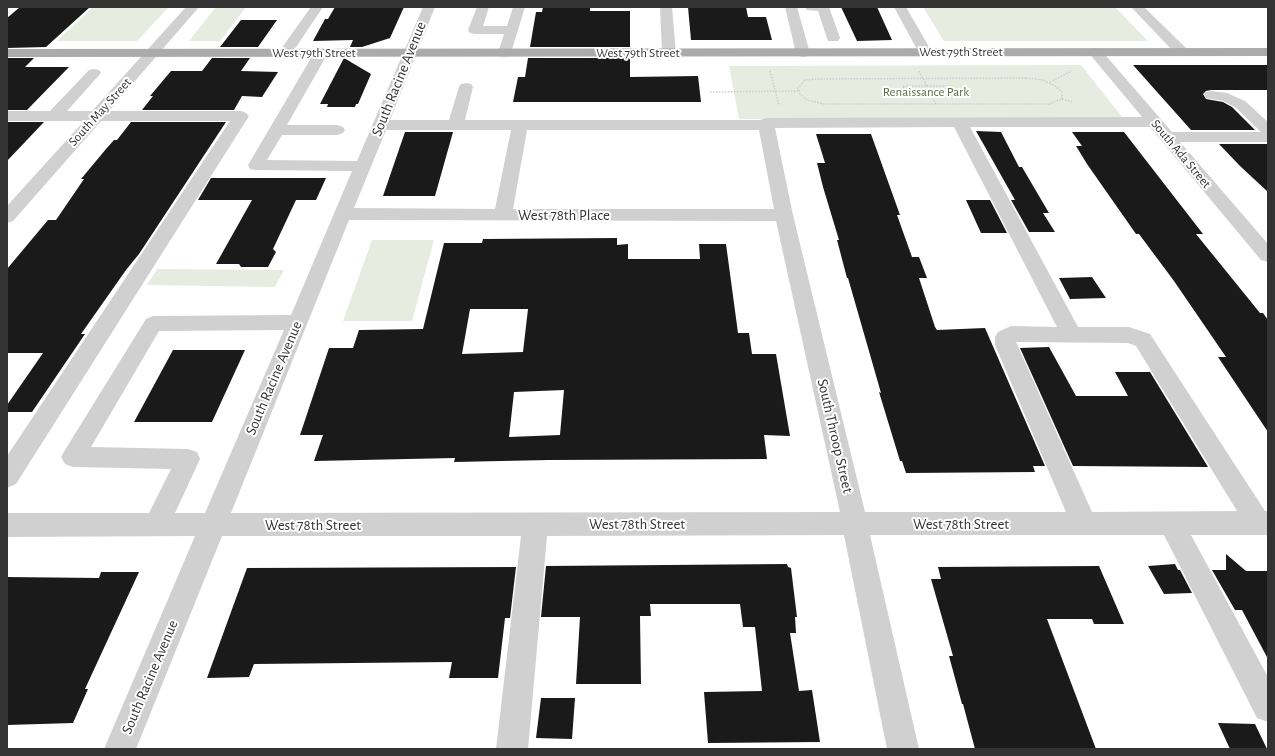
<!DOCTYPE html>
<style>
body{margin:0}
#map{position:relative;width:1275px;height:756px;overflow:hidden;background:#fff;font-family:"Alegreya Sans",sans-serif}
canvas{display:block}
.frame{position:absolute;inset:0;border:8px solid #333;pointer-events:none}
</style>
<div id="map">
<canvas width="1275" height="756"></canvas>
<div class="frame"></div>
</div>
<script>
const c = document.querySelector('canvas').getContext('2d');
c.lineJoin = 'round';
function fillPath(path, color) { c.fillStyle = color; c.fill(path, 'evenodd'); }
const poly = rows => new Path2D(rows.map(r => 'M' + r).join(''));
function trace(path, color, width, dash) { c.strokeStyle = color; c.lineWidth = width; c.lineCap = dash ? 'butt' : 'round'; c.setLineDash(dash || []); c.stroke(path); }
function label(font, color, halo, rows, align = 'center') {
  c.font = font + ' "Alegreya Sans",sans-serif'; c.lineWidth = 4; c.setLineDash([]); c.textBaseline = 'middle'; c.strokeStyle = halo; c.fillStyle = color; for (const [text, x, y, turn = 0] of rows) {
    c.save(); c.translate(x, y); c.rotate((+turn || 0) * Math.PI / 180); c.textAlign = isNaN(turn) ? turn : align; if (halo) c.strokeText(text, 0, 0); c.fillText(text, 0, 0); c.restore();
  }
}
fillPath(poly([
 [93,7,169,7,137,41,57,41],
 [216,7,246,7,220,41,189,41],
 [923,7,1115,7,1148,41,944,41],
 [1081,65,1123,118,739,119,729,66],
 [372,240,434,240,412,321,343,321],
 [157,269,284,270,275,287,147,285]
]), '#e6ecdf');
fillPath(poly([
 [20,7,90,7,46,47,7,48,7,18],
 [335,7,404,7,390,38,362,47,350,47,353,40,313,41,325,19,328,19],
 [543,7,590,7,590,11,630,11,630,47,530,47,536,12,542,12],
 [688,7,746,7,748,17,766,17,772,40,691,40],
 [841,7,877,7,892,40,857,41],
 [241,20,277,20,258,47,220,47],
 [7,58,34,58,25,67,69,67,27,110,7,110],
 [212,58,250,58,241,71,278,72,262,97,242,96,234,110,142,110,153,96,150,96,171,71,202,71],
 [344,58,371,74,358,104,356,104,355,107,327,107,328,104,320,104],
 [528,58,630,58,630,77,698,76,701,102,513,102,518,77,525,77],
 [1133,65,1268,65,1268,90,1211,90,1206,91,1203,94,1206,99,1223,102,1232,107,1255,130,1191,130],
 [7,122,44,122,7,161],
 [131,122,226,122,139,254,126,270,81,334,85,334,32,412,7,412,7,405,43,353,7,353,7,269,48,220,56,220,84,179,81,179,106,149,114,140,117,140],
 [976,131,1001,132,1019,167,1022,167,1049,213,1043,213,1055,232,1029,232,1011,200,1015,200],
 [405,132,453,132,435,196,383,196],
 [1072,132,1124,132,1203,234,1196,234,1260,313,1263,313,1268,320,1268,432,1218,357,1226,357,1174,281,1139,234,1136,234,1087,164,1076,146,1082,146],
 [816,134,871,134,900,215,897,215,912,257,919,257,927,278,919,278,935,327,937,330,985,328,1045,466,1033,466,1035,472,906,473,902,461,900,461,879,392,881,393,848,278,847,278,837,240,839,240,823,187,817,163,825,163],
 [1219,144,1268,144,1268,192,1240,166],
 [211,178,326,178,316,200,296,200,273,249,276,252,268,267,241,267,239,264,216,264,252,200,198,200],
 [966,200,990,200,1007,233,981,233],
 [617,238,617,245,628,244,628,259,700,259,699,244,726,244,738,333,749,333,752,354,776,354,790,436,764,435,767,459,549,460,454,462,455,458,314,461,323,435,300,435,329,348,353,348,359,330,423,329,444,243,482,243,483,239],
 [470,309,528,309,523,352,462,354],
 [564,390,560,435,509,437,514,392],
 [1092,277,1106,298,1070,299,1059,278],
 [1049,347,1076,396,1128,396,1115,372,1150,372,1208,467,1073,466,1020,348],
 [173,350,245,350,212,422,134,422],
 [1226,554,1246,571,1268,571,1268,659,1242,610,1235,610,1212,570,1226,570],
 [787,564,788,567,791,568,797,617,795,617,796,633,790,633,799,691,812,690,820,742,708,743,704,692,762,691,755,627,743,627,740,604,650,604,651,616,640,616,641,684,576,684,580,617,541,617,546,566],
 [1175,564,1178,570,1180,570,1192,593,1164,594,1148,566],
 [1099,566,1124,624,1094,624,1092,619,1047,619,1096,749,975,749,963,704,962,704,949,656,953,656,931,579,941,579,938,567],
 [516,567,510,618,505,618,498,678,449,678,452,662,254,664,249,677,207,678,247,568],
 [101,572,139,572,85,689,88,689,73,723,7,725,7,577,99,578],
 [541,698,575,698,572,739,536,738],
 [1218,723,1255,724,1267,749,1230,749]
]), '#1a1a1a');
trace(poly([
 [770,71,779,105],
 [919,71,927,86],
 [1026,78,1043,80,1055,86,1062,92,1062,99,1049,104,824,104,807,100,800,94,798,88,805,80,816,79,1026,78],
 [1050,82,1072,71],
 [903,86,952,86,957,95,907,95,903,86],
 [710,92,798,91],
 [931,95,936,104],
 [1062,99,1073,102]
]), '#cdcdcd', 1.5, [1.5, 1.5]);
fillPath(poly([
 [186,7,199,7,109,111,241,111,246,113,249,116,16,484,7,488,7,456,230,121,101,121,13,221,7,223,7,206,84,121,7,121,7,111,50,111,89,70,94,69,99,70,101,73,67,111,92,111,186,7],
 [311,7,323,7,290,56,285,57,280,56,278,53,311,7],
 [423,7,435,7,390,120,449,120,459,87,461,84,466,83,471,84,473,87,465,120,760,120,766,118,1142,117,1088,52,1090,49,1095,48,1100,49,1172,132,1261,132,1235,107,1223,101,1206,98,1204,95,1206,92,1211,91,1227,93,1245,101,1268,122,1268,142,1180,142,1268,244,1268,262,1261,260,1150,127,970,127,1078,327,1129,327,1150,334,1265,511,1268,511,1268,535,1191,535,1268,677,1268,722,1257,718,1164,535,870,535,919,749,887,749,844,535,547,536,528,749,496,749,521,536,222,536,136,749,104,749,195,536,7,537,7,513,149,513,171,469,73,467,65,464,61,457,65,450,146,319,153,316,291,315,352,171,256,170,250,169,248,165,314,53,316,50,321,49,326,50,328,53,287,125,337,125,343,127,345,130,343,133,337,135,282,135,267,160,357,161,423,7],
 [954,127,1057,327,1011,326,998,332,995,337,995,345,1066,512,865,512,793,215,775,128,954,127],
 [386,130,511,130,495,209,354,208,386,130],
 [527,130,759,130,774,209,513,209,527,130],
 [349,220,776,221,840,512,231,513,349,220],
 [284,330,205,513,175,513,200,459,197,452,188,449,91,447,159,331,284,330],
 [1016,342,1128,343,1136,346,1237,511,1092,512,1016,342],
 [477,7,489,7,483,26,507,26,513,7,525,7,510,56,505,57,500,56,498,53,504,34,475,34,470,33,468,30,477,7],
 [660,7,672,7,676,53,674,56,669,57,664,56,662,53,660,7],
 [785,7,797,7,810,53,808,56,803,57,798,56,796,53,785,7],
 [805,7,829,7,840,38,838,41,828,41,818,11,807,10,805,7],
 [894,7,906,7,932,52,930,55,925,56,920,55,894,7],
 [1131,7,1144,7,1187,49,1189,52,1187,55,1182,56,1177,55,1131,7]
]), '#d0d0d0');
fillPath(poly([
 [1268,48,1268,56,7,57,7,49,1268,48]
]), '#ababab');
label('13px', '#333', '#fff', [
 ["West 79th Street",961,52],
 ["West 79th Street",314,53],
 ["West 79th Street",638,53],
 ["South May Street",100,112,-48],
 ["South Ada Street",1181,154,50]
]);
label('13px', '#56703f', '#fff', [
 ["Renaissance Park",926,92]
]);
label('15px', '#333', '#fff', [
 ["South Racine Avenue",399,79,-68],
 ["West 78th Place",564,215],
 ["South Racine Avenue",274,378,-67],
 ["South Throop Street",835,436,77],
 ["West 78th Street",637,524],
 ["West 78th Street",961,524],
 ["West 78th Street",313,525],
 ["South Racine Avenue",150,677,-67]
]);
</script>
